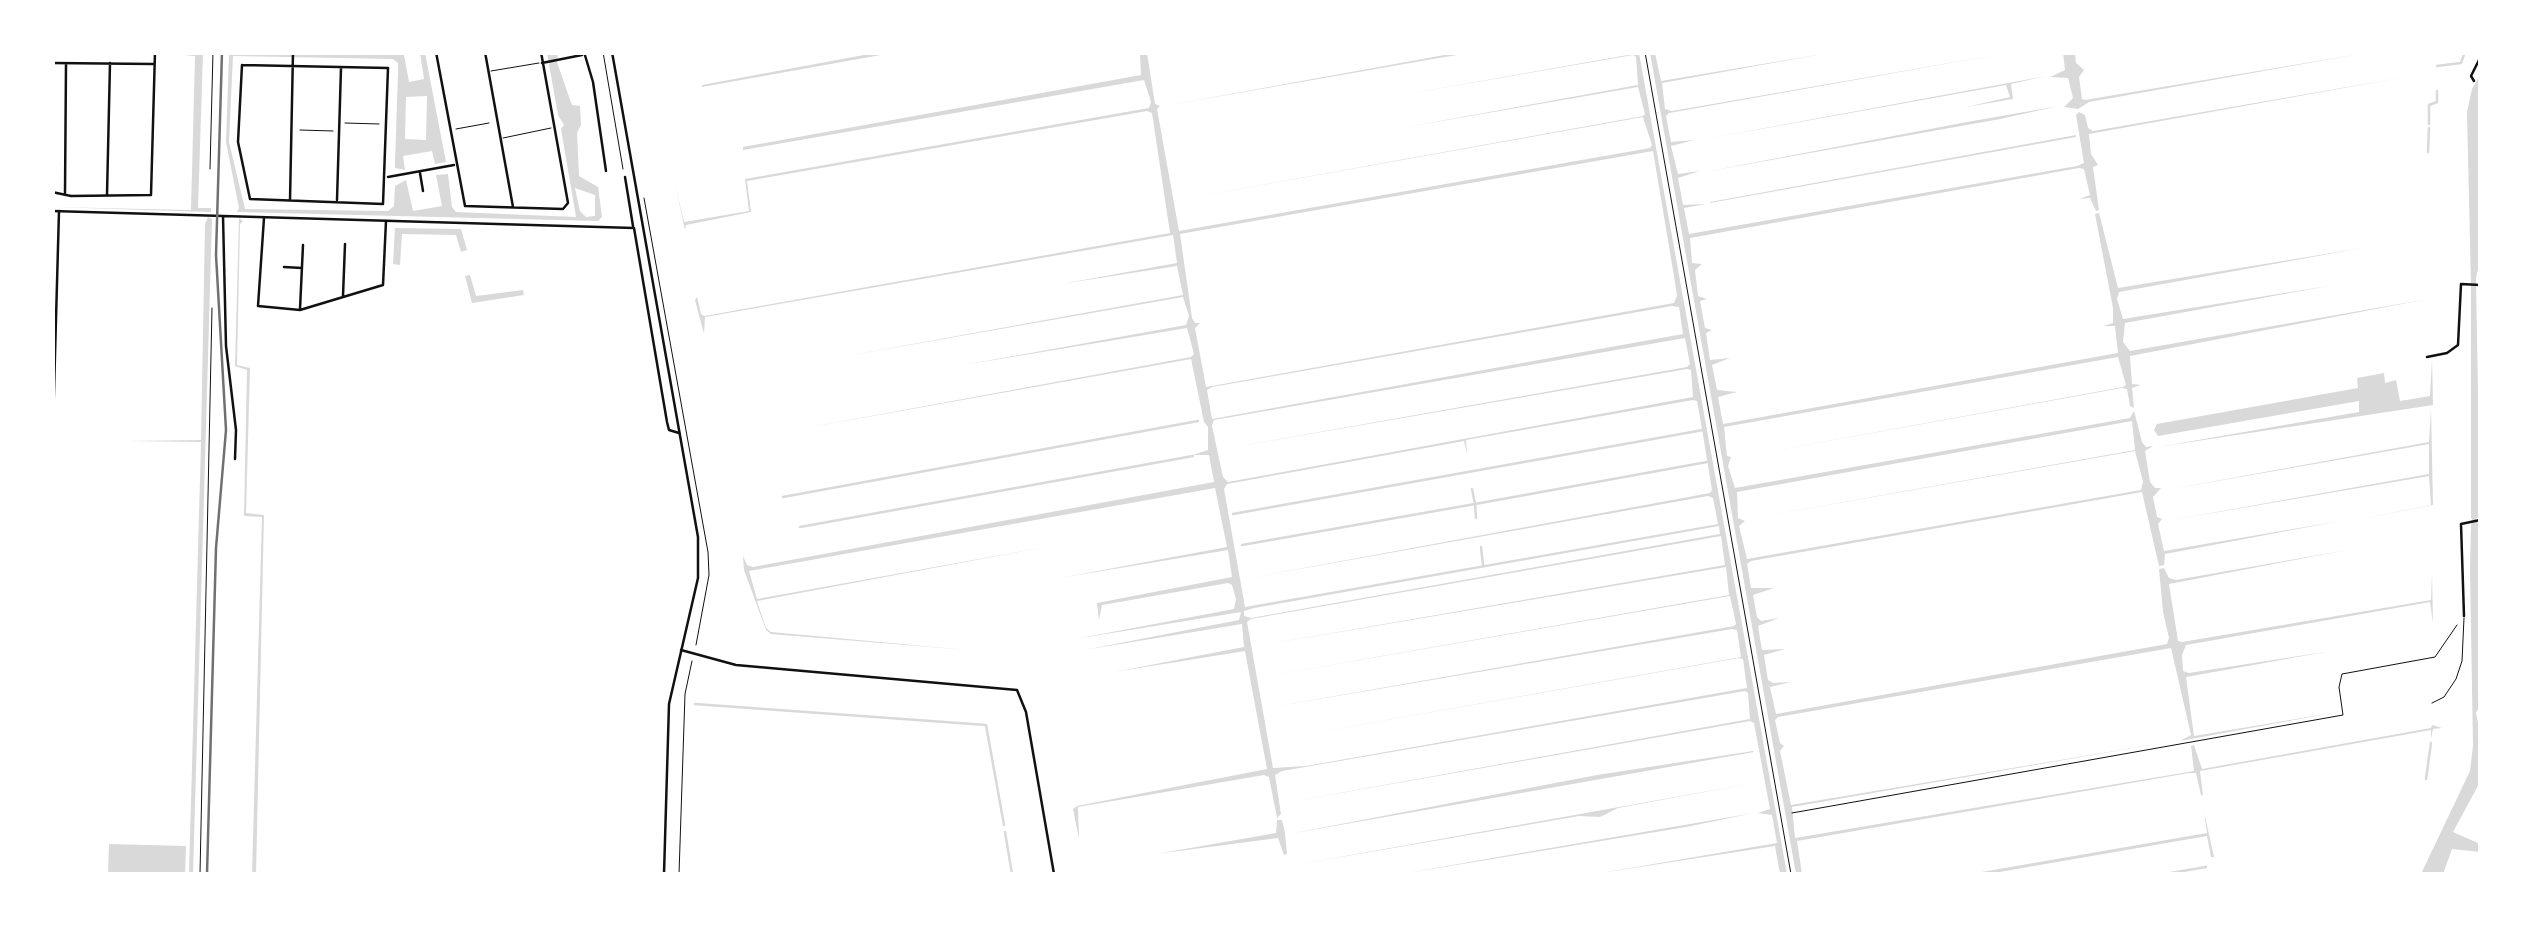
<!DOCTYPE html>
<style>
body{margin:0}
#map{position:relative;width:2533px;height:927px;overflow:hidden;background:#fff;font-family:"IBM Plex Sans",sans-serif}
canvas{display:block}
.frame{position:absolute;inset:0;border:55px solid #fff;pointer-events:none}
</style>
<div id="map">
<canvas width="2533" height="927"></canvas>
<div class="frame"></div>
</div>
<script>
const c = document.querySelector('canvas').getContext('2d');
c.lineJoin = 'round';
function fillPath(path, color) { c.fillStyle = color; c.fill(path, 'evenodd'); }
const poly = rows => new Path2D(rows.map(r => 'M' + r).join(''));
function trace(path, color, width, dash) { c.strokeStyle = color; c.lineWidth = width; c.lineCap = dash ? 'butt' : 'round'; c.setLineDash(dash || []); c.stroke(path); }
fillPath(poly([
 [558,52,557,62,568,94,572,105,580,106,581,125,577,133,579,176,598,187,602,217,598,221,237,212,239,208,226,142,229,53,414,53,404,55,409,82,424,79,420,53,425,53,446,162,435,164,432,151,403,156,405,170,395,168,395,163,398,73,398,63,393,59,233,56,229,142,245,209,388,211,394,206,395,186,406,180,413,211,442,206,436,175,448,174,452,207,456,212,576,217,561,129,564,125,558,115,547,53],
 [427,96,426,140,405,139,406,97],
 [575,188,595,195,595,216,586,217,580,211],
 [880,52,892,53,702,87,702,85],
 [160,53,203,53,198,208,211,208,211,212,53,207,191,210,195,56],
 [1140,53,1147,53,1155,104,1160,106,1157,109,1179,231,1650,148,1652,145,1643,117,1178,200,1643,116,1645,114,1638,87,1401,128,1638,85,1636,57,1633,55,1396,96,1639,53,1787,874,1780,874,1775,846,1595,874,1777,843,1772,815,1758,813,1770,809,1754,723,1750,721,1284,803,1750,719,1748,693,1745,691,1282,771,1275,775,1281,814,1277,818,1269,777,1264,775,1078,807,1079,839,1073,809,1077,806,1267,769,1245,651,1114,672,1244,647,1242,624,1084,650,1239,620,1241,612,1075,639,1234,609,1236,599,1232,585,1228,583,1102,605,1099,620,1097,603,1232,577,1228,550,1060,578,1227,547,1215,488,749,571,757,599,1051,546,757,601,766,628,771,632,967,650,771,634,766,630,744,570,743,556,747,565,753,567,1214,482,1209,455,1193,455,1208,450,1208,427,1204,422,1191,359,795,430,1191,357,1194,354,1187,328,958,366,1186,325,1189,316,1183,297,841,357,1183,295,1177,266,1061,284,1177,263,1173,235,705,317,704,334,695,300,697,297,701,314,704,316,1170,233,1152,113,1147,111,747,181,751,212,686,225,685,230,675,184,684,222,749,211,745,179,1149,108,1151,102,1144,80,743,150,743,147,1141,75],
 [1653,151,1673,270,1677,296,1674,303,1206,387,1195,328,1200,323,1195,323,1192,318,1180,234],
 [1672,306,1679,307,1683,334,1212,419,1207,390,1212,387],
 [1685,338,1690,364,1687,367,1223,449,1687,369,1691,370,1693,397,1228,482,1223,477,1212,426,1214,420],
 [1693,400,1697,401,1702,429,1712,490,1710,493,1244,579,1708,496,1713,498,1718,524,1245,607,1224,489,1227,484,1464,441,1467,454,1466,440],
 [1719,526,1720,534,1251,618,1244,616,1244,611,1254,608],
 [1721,536,1725,565,1257,646,1726,567,1729,595,1262,677,1730,596,1736,624,1734,626,1267,708,1732,629,1737,630,1741,657,1274,740,1739,658,1743,659,1747,688,1306,766,1273,768,1247,622,1251,619],
 [1469,53,1433,59,1164,106,1450,54],
 [1650,53,1655,53,1661,81,1828,53,1662,83,1665,109,1672,111,2007,53,1669,113,1666,116,1671,142,1694,140,1671,146,1678,174,1700,171,1678,178,1683,205,1706,204,1684,208,1689,234,2077,166,2084,163,2076,115,2079,112,2085,115,2088,128,2093,131,2405,77,2089,134,2091,154,2098,165,2093,167,2099,210,2096,211,2090,198,2079,199,2090,195,2084,169,2079,168,1690,238,1692,263,1702,264,1695,270,1698,296,1707,299,1700,301,1705,328,1712,330,1706,333,1710,360,1730,358,1712,365,1717,390,1737,392,1718,397,1723,424,2118,353,2115,326,2103,326,2113,323,2113,308,2095,214,2099,213,2118,288,2362,248,2119,292,2117,299,2123,319,2334,285,2125,323,2123,342,2130,351,2428,299,2130,356,2132,384,2141,385,2132,388,2134,408,2130,406,2127,389,2122,388,1734,458,2123,387,2126,385,2118,357,1724,427,1727,456,1731,457,1728,466,1735,488,2130,418,2134,411,2142,442,2146,447,2153,446,2145,451,2150,482,2155,488,2161,488,2153,497,2157,517,2162,519,2158,524,2164,551,2340,521,2165,554,2164,565,2159,566,2142,492,1751,561,1747,564,1751,588,1774,588,1753,595,1757,617,1761,621,1779,618,1758,626,1762,650,1785,649,1764,655,1768,680,1773,683,1791,682,1770,687,1776,714,2167,644,2169,638,2163,612,2159,569,2164,568,2169,578,2176,580,2347,550,2169,584,2178,641,2182,642,2431,600,2432,574,2433,623,2430,602,2186,645,2182,655,2183,671,2189,673,2331,651,2186,677,2194,736,2338,712,2180,741,2191,735,2171,648,1778,717,1775,720,1780,743,1784,746,1780,751,1791,805,2174,741,1792,807,1795,838,2194,771,2191,746,2194,745,2202,769,2431,728,2432,725,2442,728,2433,729,2431,739,2431,730,2200,771,2203,795,2201,795,2196,773,2189,773,1797,841,1802,874,1796,874],
 [2132,421,2135,450,1748,519,2135,451,2143,482,2141,490,1747,559,1739,526,1745,521,1738,518,1737,492],
 [2063,53,2075,53,2076,63,2084,70,2079,77,2082,99,2085,100,2365,53,2089,102,2078,109,2064,107,2073,98,2068,78,2050,77,2065,70],
 [2480,75,2480,260,2476,278,2480,508,2479,517,2475,519,2480,523,2480,705,2476,713,2480,732,2480,782,2453,832,2480,844,2480,852,2452,849,2443,874,2421,874,2470,771,2473,746,2470,570,2471,524,2474,522,2471,518,2471,286,2467,112,2472,89],
 [2046,76,2011,84,2013,99,1966,107,2010,97,2006,85,1700,140],
 [2059,106,2000,119,1704,172,1967,122],
 [2076,135,2076,137,1710,203,1710,202],
 [208,217,212,219,193,874,189,874,201,442,128,441,201,440,205,224],
 [239,218,243,221,240,224,237,365,250,368,246,513,264,515,256,874,252,874,262,517,244,516,247,370,235,366],
 [395,228,461,229,467,250,461,252,456,235,402,234,400,265,393,264],
 [470,275,476,296,523,290,524,295,472,303,465,276],
 [2432,359,2433,405,2158,447,2359,412,2359,401,2158,436,2154,430,2157,424,2358,388,2357,378,2384,373,2385,383,2396,380,2400,401,2430,396],
 [2431,409,2433,505,2344,522,2431,505,2429,476,2166,521,2429,474,2429,444,2166,490,2429,442],
 [1753,751,1754,752,1289,834,1597,775],
 [1759,782,1618,808,1600,817,1579,816,1295,865],
 [2204,812,2214,857,2211,857,2207,836,1988,874,1970,874,2207,833],
 [1754,813,1686,827,1402,874,1492,858],
 [1277,820,1282,820,1285,833,1287,854,1284,855,1278,838,1156,854,1276,833],
 [109,844,186,846,185,874,108,873]
]), '#d9d9d9');
trace(poly([
 [2437,66,2461,63,2465,52],
 [2429,124,2429,105,2437,102,2437,91],
 [2428,152,2429,128],
 [783,497,1198,421],
 [1233,514,1703,430],
 [1476,518,1475,504,1707,462],
 [800,527,1193,456],
 [1242,545,1475,504,1472,489],
 [1481,547,1483,565],
 [695,704,986,725,1004,825],
 [2426,779,2431,743],
 [1005,832,1012,874],
 [2165,874,2206,867]
]), '#d9d9d9', 2.5);
trace(poly([
 [603,52,623,169],
 [1645,52,1791,874],
 [2480,115,2480,134],
 [345,123,379,124],
 [456,129,489,123],
 [300,130,333,131],
 [644,198,708,552,709,575,696,645],
 [1792,813,2343,715,2339,687,2342,674,2435,657,2457,625],
 [200,874,212,308],
 [679,874,685,694,692,661]
]), '#111', 1);
trace(poly([
 [210,169,213,52],
 [2432,703,2444,697,2456,679,2462,661,2464,618]
]), '#111', 1);
trace(poly([
 [491,71,539,63],
 [503,138,551,128]
]), '#111', 1);
trace(poly([
 [436,52,465,206,563,209,568,203,541,52],
 [485,52,513,207],
 [584,52,593,82,606,171],
 [52,63,153,64],
 [542,63,582,55],
 [242,65,388,68,383,204,250,199,238,142,242,65],
 [2474,81,2471,76,2480,58],
 [420,173,423,191],
 [388,177,454,165],
 [625,177,633,226],
 [52,192,71,196,151,195,155,52],
 [65,193,66,64],
 [107,195,110,63],
 [290,200,293,52],
 [337,200,341,68],
 [264,218,258,306,300,310,383,285,386,221],
 [284,267,302,268],
 [343,296,345,244],
 [300,309,303,245],
 [2427,357,2447,353,2458,345,2461,284,2480,285],
 [2464,616,2461,524,2480,520],
 [681,650,736,665,1017,690,1026,712,1054,874]
]), '#111', 2.5);
trace(poly([
 [52,211,634,228,667,422,669,430,679,433],
 [223,216,226,346,236,430,235,459],
 [52,463,59,211]
]), '#111', 2.5);
trace(poly([
 [612,52,698,537,698,578,669,704,664,874]
]), '#111', 2.5);
trace(poly([
 [207,874,216,548,226,430,216,255,222,52]
]), '#707070', 2.5);
</script>
